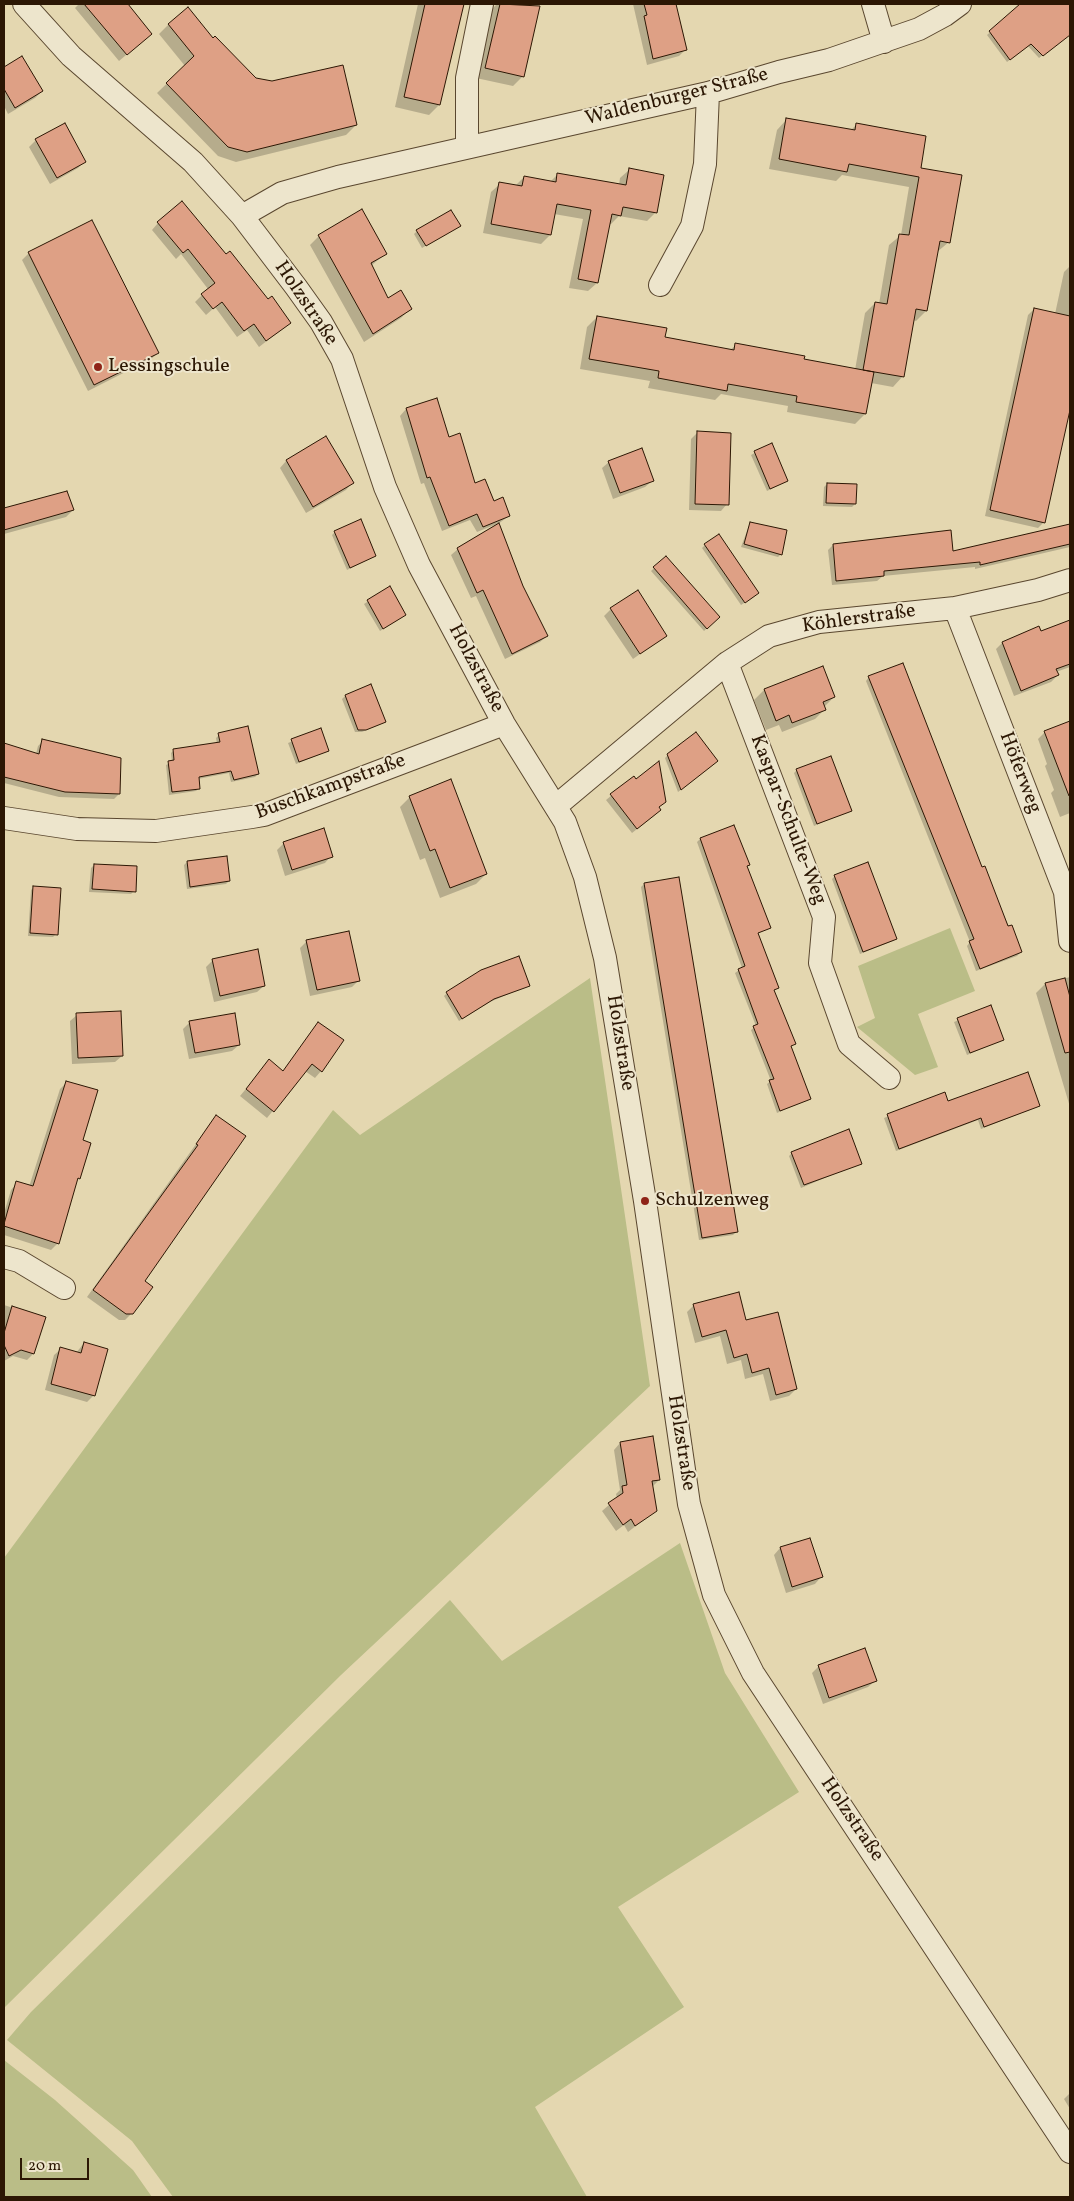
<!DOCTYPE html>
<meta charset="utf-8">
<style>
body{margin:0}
#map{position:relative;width:1074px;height:2201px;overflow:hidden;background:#e4d7b0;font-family:Vollkorn,serif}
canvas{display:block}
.frame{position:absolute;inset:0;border:5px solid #2c1704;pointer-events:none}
.scale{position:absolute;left:20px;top:2158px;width:69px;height:22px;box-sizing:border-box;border:2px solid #2c1704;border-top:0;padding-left:6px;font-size:15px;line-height:18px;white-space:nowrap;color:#2c1704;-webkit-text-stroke:4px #ede5cc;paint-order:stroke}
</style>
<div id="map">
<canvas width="1074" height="2201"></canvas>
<div class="frame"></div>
<div class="scale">20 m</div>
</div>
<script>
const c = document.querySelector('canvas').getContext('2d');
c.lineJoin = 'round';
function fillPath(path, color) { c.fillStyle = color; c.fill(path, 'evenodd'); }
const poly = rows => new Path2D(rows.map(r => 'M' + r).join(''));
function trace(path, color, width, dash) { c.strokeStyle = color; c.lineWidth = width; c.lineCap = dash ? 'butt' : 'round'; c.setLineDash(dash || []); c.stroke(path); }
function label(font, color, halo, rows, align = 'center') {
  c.font = font + ' Vollkorn,serif'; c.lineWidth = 4; c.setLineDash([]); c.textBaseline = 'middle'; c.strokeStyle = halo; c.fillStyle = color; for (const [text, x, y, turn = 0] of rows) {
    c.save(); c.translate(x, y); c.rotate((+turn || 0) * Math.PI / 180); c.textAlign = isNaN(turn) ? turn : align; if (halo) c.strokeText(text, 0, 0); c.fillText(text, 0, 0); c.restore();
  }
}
fillPath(poly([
 [950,928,975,991,918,1014,938,1067,915,1075,857,1027,875,1018,858,966],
 [590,978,650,1386,341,1675,4,2008,4,1558,333,1110,360,1135],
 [680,1543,725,1673,799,1792,618,1907,684,2007,535,2107,587,2197,173,2197,132,2141,7,2040,31,2012,450,1600,502,1661],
 [4,2060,55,2100,133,2170,152,2197,4,2197]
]), '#babd87');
fillPath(poly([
 [79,4,126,4,151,34,119,61,75,8],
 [418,4,463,4,439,105,429,115,395,107],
 [497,4,523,4,538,7,523,76,513,86,476,78,491,10],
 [633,4,664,4,663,9,686,49,679,56,647,65],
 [1022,4,1070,4,1070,21,1053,35,1055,46,1039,58,1028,46,1007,62,987,35],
 [169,24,213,39,255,80,356,125,346,135,236,162,218,156,157,93,185,66,159,34],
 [22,57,42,91,35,98,8,114,4,106,4,68],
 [787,119,850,131,857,124,919,169,949,242,937,252,926,311,916,321,913,320,903,376,893,387,871,383,865,414,855,424,787,412,788,406,721,394,715,400,648,388,650,381,580,369,587,327,597,317,664,338,730,350,736,345,855,370,865,313,875,303,879,304,889,245,901,235,909,187,842,175,836,181,769,169,777,130],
 [36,140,85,161,78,168,50,184,29,147],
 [629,170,656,212,647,221,619,216,611,224,608,224,597,283,588,291,569,288,583,219,554,214,550,235,541,244,483,233,491,192,500,184,515,186,524,177,550,182,558,174,619,185,620,178],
 [158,223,226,256,290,323,259,347,247,330,237,337,215,307,206,315,195,302,208,289,181,254,176,259,152,230],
 [459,226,422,248,414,234,417,231],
 [319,236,385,254,371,266,388,300,410,309,401,318,364,342,310,245],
 [29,253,158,353,151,359,88,391,22,260],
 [1070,266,1070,400,1044,522,1038,528,985,516,1028,315,1034,309,1055,314,1064,272],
 [436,400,449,438,474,485,509,516,498,524,522,586,547,636,540,642,505,659,476,596,471,598,451,555,458,549,497,524,477,532,470,520,442,531,424,483,421,484,400,416,406,409],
 [698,432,727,504,721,511,689,510,691,439],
 [325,438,352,483,346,490,306,513,280,468,286,461],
 [771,444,787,481,767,491,751,455],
 [609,462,652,481,645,487,613,499,602,468],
 [827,484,855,504,852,507,823,506,824,487],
 [66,493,73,510,66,517,4,534,4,510],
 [750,523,781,554,778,557,741,547],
 [1070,525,1070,547,975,569,975,567,883,576,877,581,832,585,828,550,833,545,952,552],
 [335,532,375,556,347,570,332,535],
 [705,545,755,596,741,605,702,548],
 [666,557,719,617,704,631,651,571],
 [389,588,402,617,380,631,364,604],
 [611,609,665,636,633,659,604,616],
 [1070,621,1070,667,1056,672,1058,675,1051,682,1014,696,996,649,1002,643,1041,633],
 [822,667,834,697,824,707,825,709,815,719,782,732,779,725,766,730,754,700,764,690],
 [869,677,982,869,1021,952,1017,956,976,971,967,946,970,942,866,681],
 [345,696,384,722,362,732,355,732,342,699],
 [1070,723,1070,813,1060,817,1051,793,1054,790,1045,766,1047,764,1038,739,1044,733],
 [321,730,328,751,296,764,288,743],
 [219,735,258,774,255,777,231,782,229,773,198,779,199,788,196,791,169,795,166,765,172,762,171,753,174,750,217,744,216,738],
 [43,741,119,794,114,799,59,797,4,783,4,744,36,754,38,746],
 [668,755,714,764,678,792,665,758],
 [797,770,850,810,814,826,794,773],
 [634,777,658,808,655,815,632,833,606,800],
 [410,797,486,874,476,884,440,898,425,858,420,860,400,807],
 [700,839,746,867,769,928,757,934,778,987,773,991,794,1044,790,1047,810,1098,777,1113,767,1084,771,1081,751,1030,756,1026,735,973,742,968,697,842],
 [284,843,331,856,325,863,285,876,277,850],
 [187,862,229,881,226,884,187,889,184,865],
 [94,865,134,891,131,894,89,892,91,868],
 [835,876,896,938,893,941,860,954,832,879],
 [644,884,736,1232,733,1235,699,1240,641,887],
 [34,887,56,934,53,937,28,936,31,890],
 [307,941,359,980,352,987,310,996,300,948],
 [213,960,264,986,257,992,214,1002,206,967],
 [1070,977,1070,1107,1036,993,1045,984],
 [529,985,490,1002,459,1021,444,996,447,993],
 [990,1007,1002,1040,967,1055,954,1022],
 [77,1015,122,1056,115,1062,72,1064,70,1021],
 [190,1022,239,1045,232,1051,189,1059,183,1029],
 [319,1024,321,1071,315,1078,305,1071,267,1118,240,1096,269,1061,282,1072],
 [67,1082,81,1141,79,1178,76,1182,58,1243,51,1250,4,1235,4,1213,11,1190,17,1183,29,1187,60,1089],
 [944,1094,947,1103,1039,1106,981,1129,978,1120,896,1151,884,1118],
 [216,1116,144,1282,132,1313,125,1320,119,1320,87,1297],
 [792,1153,860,1163,801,1188,789,1156],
 [4,1305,44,1318,33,1354,27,1360,13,1356,4,1361],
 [694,1305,745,1321,796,1389,789,1396,770,1401,763,1374,745,1379,741,1360,727,1364,720,1336,695,1343,687,1312],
 [84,1343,94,1395,87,1402,45,1390,54,1355,61,1349,76,1353],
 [620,1443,659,1480,652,1487,655,1511,628,1532,624,1525,616,1531,602,1511,617,1498,616,1494,620,1490,614,1450],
 [809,1539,821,1577,815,1584,786,1593,774,1555,780,1548],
 [819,1666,875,1681,868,1687,823,1704,812,1673],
 [1070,2093,1070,2109,1064,2099]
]), '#0003');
const building = poly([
 [84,4,128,4,152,34,127,55,84,4],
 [425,4,464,4,440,105,404,97,425,4],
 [500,4,540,6,524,77,485,68,500,4],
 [644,4,676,4,687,50,653,59,644,16,647,15,644,4],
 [1020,4,1070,4,1070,35,1043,56,1031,44,1010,60,989,31,1020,4],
 [188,7,213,38,215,36,256,78,272,81,343,65,357,125,247,152,228,147,166,83,194,56,168,24,188,7],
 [22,56,43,91,15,108,4,89,4,67,22,56],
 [786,118,855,130,856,123,926,136,921,168,962,175,950,243,940,241,927,311,916,309,904,377,863,370,875,302,887,304,899,234,909,235,919,177,849,164,847,172,779,159,786,118],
 [65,123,86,162,57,178,35,139,65,123],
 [629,168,664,175,657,213,623,207,621,216,612,214,598,283,578,279,591,210,557,204,551,235,491,224,499,182,522,186,524,176,556,182,557,173,626,185,629,168],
 [182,201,226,254,230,251,268,299,272,296,291,323,266,341,254,324,244,331,222,302,213,309,201,294,215,283,188,249,183,253,157,222,182,201],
 [362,209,387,254,371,263,388,298,401,290,412,309,373,334,318,235,362,209],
 [451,210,461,226,426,246,416,230,451,210],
 [92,220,159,353,94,385,28,252,92,220],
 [1034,308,1070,316,1070,410,1045,523,990,510,1034,308],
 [597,316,667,328,665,337,734,350,735,343,805,356,804,359,874,372,866,414,796,402,797,396,728,384,727,391,658,378,659,371,589,359,597,316],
 [437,398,449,437,460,433,475,483,485,479,494,501,503,497,510,516,483,527,477,514,449,526,430,477,427,478,406,408,437,398],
 [697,431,731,433,729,505,695,504,697,431],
 [326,436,354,483,313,507,286,460,326,436],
 [772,443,788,481,770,489,754,451,772,443],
 [642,448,654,481,620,493,608,461,642,448],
 [827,483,857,484,856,504,826,503,827,483],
 [67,491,74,510,4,530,4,508,67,491],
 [361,519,376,556,350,568,334,531,361,519],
 [750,522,787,530,782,555,744,544,750,522],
 [499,523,523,586,548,636,512,654,483,590,477,593,457,548,499,523],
 [1070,524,1070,544,980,565,980,562,884,571,884,576,836,581,833,544,951,530,953,551,1070,524],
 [719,534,759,593,745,603,704,544,719,534],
 [666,556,720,617,707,629,653,567,666,556],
 [390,586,406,615,383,629,367,600,390,586],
 [638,590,667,636,640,654,610,608,638,590],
 [1070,620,1070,664,1056,669,1059,675,1021,691,1002,642,1039,626,1041,631,1070,620],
 [903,663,982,867,985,866,1008,926,1012,925,1022,952,980,969,969,941,974,939,868,676,903,663],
 [823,666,835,697,823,702,826,710,792,723,789,715,776,721,764,689,823,666],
 [371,684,386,722,366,730,358,730,345,695,371,684],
 [1070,721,1070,796,1069,796,1044,731,1070,721],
 [248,726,259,774,234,780,231,771,199,777,200,789,172,792,168,761,174,760,173,749,220,742,218,733,248,726],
 [321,728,329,751,299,762,291,739,321,728],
 [696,732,718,761,681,790,667,754,696,732],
 [42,739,121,758,120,794,65,792,4,777,4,743,39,754,42,739],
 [831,756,852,811,817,824,796,769,831,756],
 [659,761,666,802,659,807,661,810,637,829,610,794,634,776,636,779,659,761],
 [451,779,487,874,450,888,435,849,430,851,409,796,451,779],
 [734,825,750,865,747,866,771,928,758,933,779,988,774,990,796,1044,791,1046,811,1099,780,1111,769,1080,774,1079,753,1026,758,1024,738,969,745,966,700,838,734,825],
 [324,828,333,857,292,870,283,842,324,828],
 [227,856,230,881,190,887,187,861,227,856],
 [868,862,897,939,863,952,834,875,868,862],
 [94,864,137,866,136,892,92,889,94,864],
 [679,877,738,1232,702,1238,644,883,679,877],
 [33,886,61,888,58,935,30,933,33,886],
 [349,931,360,981,317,990,306,940,349,931],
 [258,949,265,986,220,996,212,959,258,949],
 [519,956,530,986,494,999,462,1019,446,992,481,970,519,956],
 [1065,978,1070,997,1070,1052,1065,1053,1045,983,1065,978],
 [991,1005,1004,1040,970,1053,957,1018,991,1005],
 [121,1011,123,1056,78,1058,76,1013,121,1011],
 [235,1013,240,1045,195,1053,189,1021,235,1013],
 [318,1022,344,1040,322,1072,312,1064,274,1112,246,1089,269,1059,283,1071,318,1022],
 [1028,1072,1040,1106,984,1127,981,1118,899,1149,887,1114,945,1092,948,1101,1028,1072],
 [66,1081,98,1090,83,1140,91,1143,80,1179,78,1178,59,1244,4,1226,4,1224,16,1181,33,1186,66,1081],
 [216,1115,246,1136,145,1281,153,1287,133,1314,126,1314,93,1290,198,1145,196,1144,216,1115],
 [849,1129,862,1164,804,1185,791,1152,849,1129],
 [739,1292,746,1320,778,1312,797,1389,776,1395,769,1368,752,1373,747,1354,734,1358,726,1330,702,1337,693,1304,739,1292],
 [12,1306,46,1317,34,1354,21,1350,9,1356,4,1345,4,1333,12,1306],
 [84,1342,108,1349,95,1396,51,1384,60,1347,81,1353,84,1342],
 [653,1436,660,1480,652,1481,657,1511,635,1526,631,1519,623,1525,608,1503,623,1493,622,1486,627,1485,620,1442,653,1436],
 [810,1538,823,1577,792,1587,780,1547,810,1538],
 [865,1648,877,1681,829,1698,818,1665,865,1648]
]);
fillPath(building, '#dea085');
trace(building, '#2c1704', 1);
const minor = poly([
 [24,4,71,56,193,162,242,216,296,287,321,322,342,359,385,487,419,565,504,724,565,822,585,877,605,958,645,1201,689,1504,714,1595,753,1673,1070,2152],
 [873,4,884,42],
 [467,147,467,78,482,4],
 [242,216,282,193,338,177,708,93,779,72,829,60,919,29,945,15,960,4],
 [660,285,692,226,705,164,708,93],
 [955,608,1065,892,1070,941],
 [727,663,824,917,820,963,849,1044,889,1078],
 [556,806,727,663,769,636,819,622,955,608,1038,590,1070,580],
 [4,818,77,829,156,831,252,817,264,815,504,724],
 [4,1257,19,1261,64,1288]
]);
trace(minor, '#5a472f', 24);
trace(minor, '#ede5cc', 22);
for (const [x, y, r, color] of [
 [98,367,5,"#8f2418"],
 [645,1201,5,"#8f2418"]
]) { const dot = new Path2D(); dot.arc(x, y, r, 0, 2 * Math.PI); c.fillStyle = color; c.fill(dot); trace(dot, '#ede5cc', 2); }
label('20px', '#2c1704', '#ede5cc', [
 ["Waldenburger Straße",677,98,-14],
 ["Holzstraße",305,304,56],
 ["Köhlerstraße",859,620,-8],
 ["Holzstraße",475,669,62],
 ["Höferweg",1019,773,69],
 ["Buschkampstraße",331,788,-20],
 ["Kaspar-Schulte-Weg",787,820,69],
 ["Holzstraße",619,1043,81],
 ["Holzstraße",680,1443,81],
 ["Holzstraße",851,1820,56]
]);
label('20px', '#2c1704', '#ede5cc', [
 ["Lessingschule",108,367],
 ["Schulzenweg",655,1201]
], 'left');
</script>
